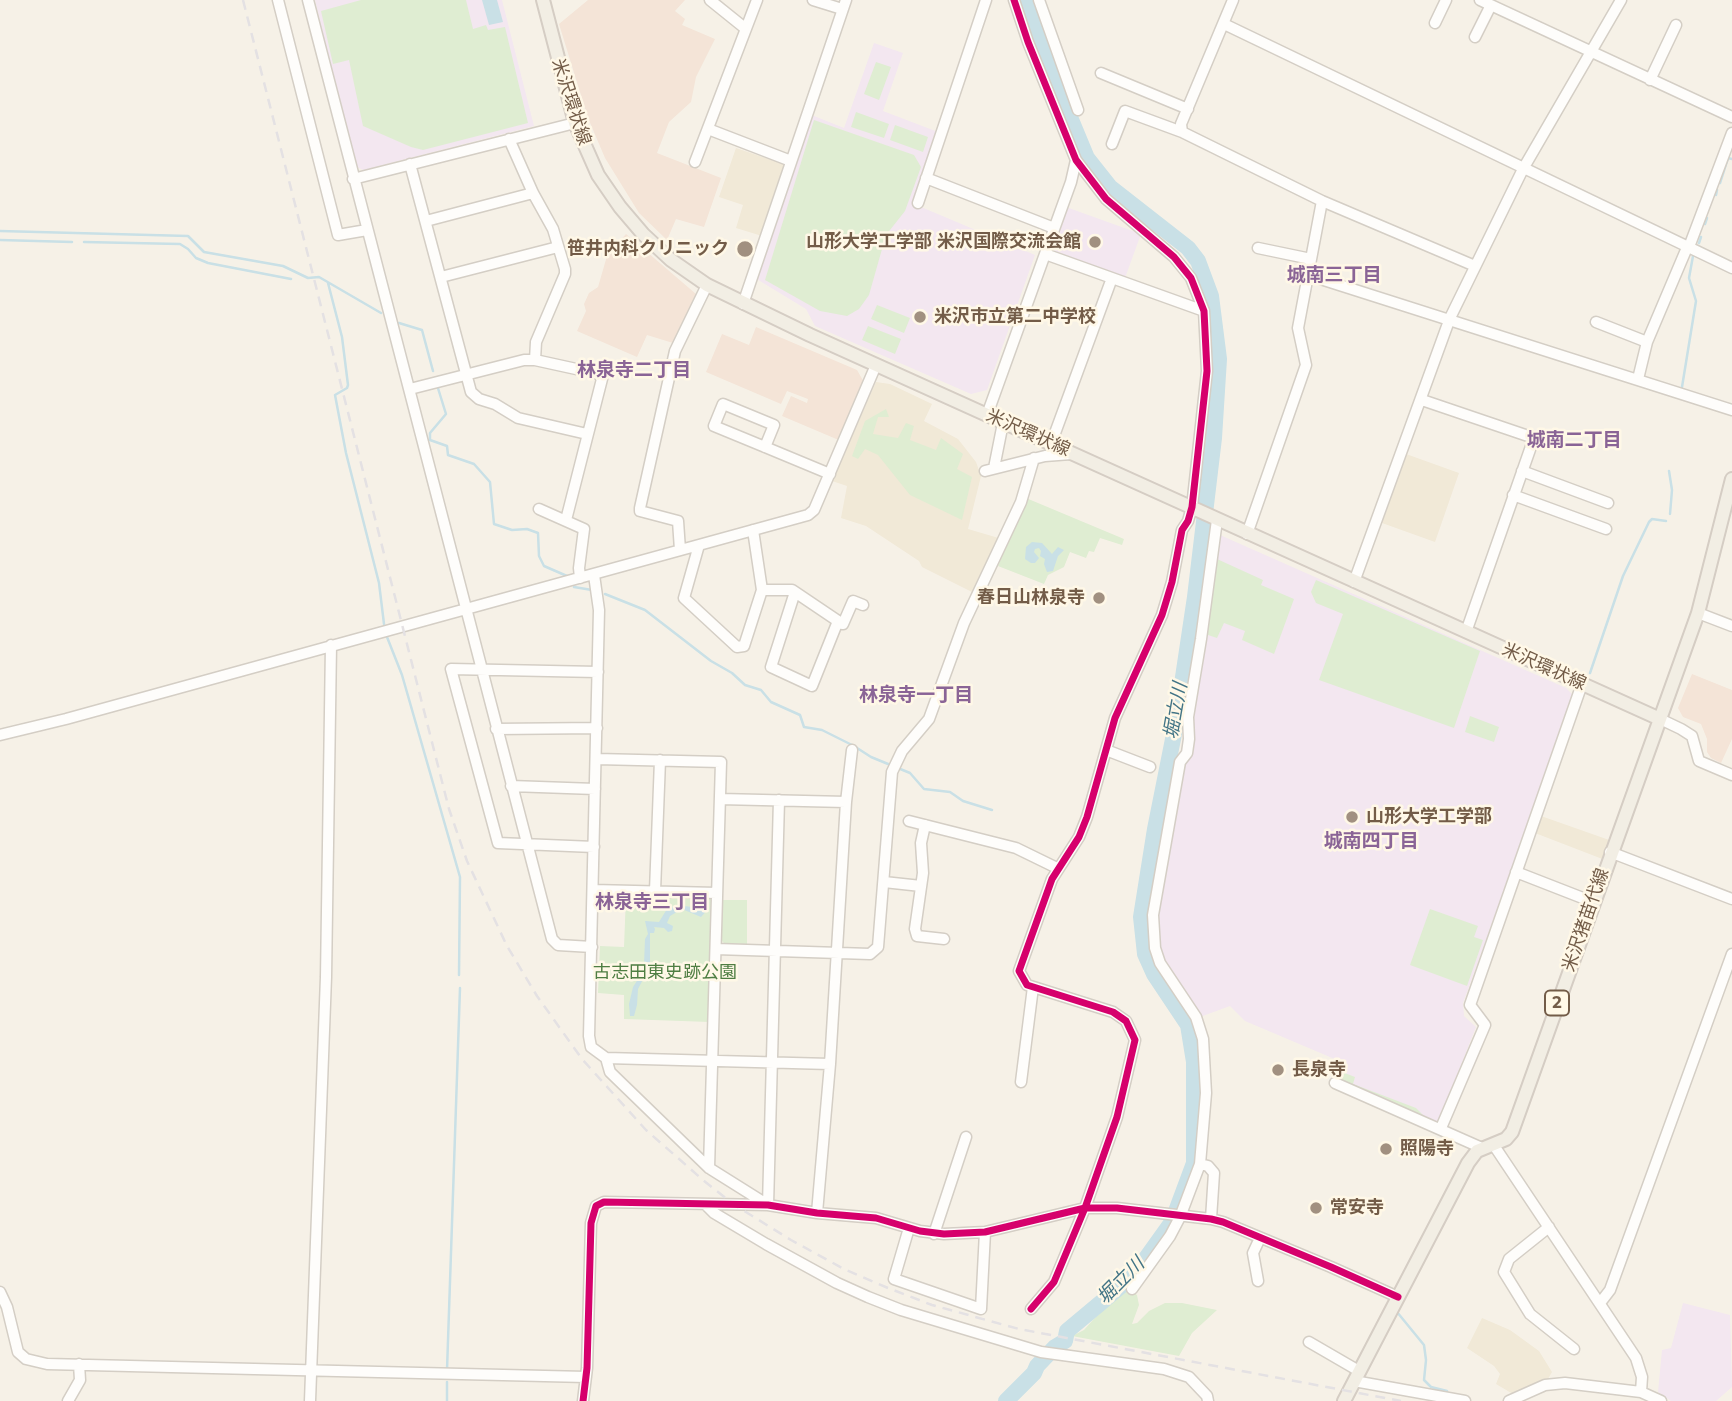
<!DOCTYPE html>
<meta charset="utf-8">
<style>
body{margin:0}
canvas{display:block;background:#f6f1e7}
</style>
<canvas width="1732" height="1401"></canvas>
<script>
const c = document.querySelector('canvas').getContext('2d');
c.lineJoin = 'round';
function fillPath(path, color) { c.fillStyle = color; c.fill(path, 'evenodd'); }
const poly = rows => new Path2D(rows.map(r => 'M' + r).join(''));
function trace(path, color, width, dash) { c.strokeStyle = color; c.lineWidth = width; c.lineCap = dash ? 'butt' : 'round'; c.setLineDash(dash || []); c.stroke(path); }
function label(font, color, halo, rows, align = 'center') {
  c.font = font + ' Montserrat,"Noto Sans JP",sans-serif'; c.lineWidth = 5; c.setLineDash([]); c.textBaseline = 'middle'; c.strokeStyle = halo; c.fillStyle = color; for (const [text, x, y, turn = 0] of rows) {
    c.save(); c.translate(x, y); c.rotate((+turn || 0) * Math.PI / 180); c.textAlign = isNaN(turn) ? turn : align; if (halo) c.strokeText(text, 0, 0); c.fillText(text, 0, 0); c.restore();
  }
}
fillPath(poly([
 [736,148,786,165,762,236,736,228,743,205,719,197],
 [876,382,890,384,932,404,924,421,958,439,976,462,981,476,968,529,1002,539,976,594,922,567,919,561,866,526,841,518,847,486,832,481],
 [1406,454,1459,473,1435,542,1382,523],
 [1541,816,1612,841,1605,860,1535,833],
 [1482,1318,1510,1330,1539,1351,1552,1372,1545,1384,1518,1397,1496,1384,1500,1374,1494,1366,1467,1348]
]), '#f1e9d7');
fillPath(poly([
 [588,0,685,0,675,11,685,19,682,25,715,39,696,77,691,102,669,122,657,153,721,178,704,227,676,219,667,240,639,213,605,158,588,118,559,24],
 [626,234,696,294,673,343,647,335,637,357,577,331,586,311,584,304,589,293,598,287,607,256],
 [756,327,857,370,865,384,841,441,782,416,791,396,807,403,808,399,787,391,781,404,706,372,722,334,749,345],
 [1692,674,1732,690,1732,739,1721,763,1711,758,1707,752,1707,739,1701,724,1683,717,1678,708]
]), '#f4e4d7');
fillPath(poly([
 [315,0,502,0,534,126,363,170,355,166],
 [874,43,903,53,883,111,938,132,914,204,1035,255,987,390,971,394,815,326,806,309,755,278,809,114,844,128],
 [1066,207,1141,234,1125,278,1050,251],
 [1220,535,1566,688,1574,696,1463,1003,1464,1016,1476,1027,1439,1121,1432,1122,1338,1081,1340,1063,1337,1060,1245,1021,1230,1006,1200,1017,1168,971,1159,951,1156,924],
 [1683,1303,1730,1315,1732,1387,1716,1401,1671,1401,1658,1392,1662,1350,1671,1348]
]), '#f3e7f0');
fillPath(poly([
 [361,0,466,0,473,29,486,25,488,30,505,27,528,123,423,150,411,147,363,126,349,60,333,64,321,11],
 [876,62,891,67,879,100,864,94],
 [856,112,889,124,884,138,851,127],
 [814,120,914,155,921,167,905,211,886,235,869,295,859,309,847,316,820,311,765,280],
 [895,125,928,137,923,152,890,140],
 [877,305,910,318,904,333,871,319],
 [868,326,901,339,895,354,862,340],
 [886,409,889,417,878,417,873,434,898,438,906,423,914,426,910,440,936,450,941,438,963,454,957,469,972,477,962,520,910,495,878,455,865,449,858,459,852,456,865,421],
 [1026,498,1124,539,1122,545,1100,538,1094,552,1089,551,1086,558,1070,552,1064,567,1048,575,1044,584,998,566],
 [1217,559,1263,580,1261,585,1294,599,1274,654,1242,640,1245,631,1224,623,1217,638,1205,634],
 [1316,580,1480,651,1454,728,1319,680,1343,614,1316,603,1311,592],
 [1470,716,1499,727,1494,742,1465,732],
 [626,896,713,899,710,1022,624,1019,624,995,598,993,600,946,624,947],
 [722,900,747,900,747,944,724,943,721,940],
 [1430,909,1478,926,1474,937,1483,940,1467,986,1410,965],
 [1340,1063,1345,1065,1342,1072,1355,1077,1353,1084,1416,1108,1427,1119,1339,1081],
 [1129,1289,1137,1295,1139,1305,1132,1324,1137,1323,1149,1311,1165,1303,1182,1303,1217,1310,1192,1333,1179,1356,1072,1336,1084,1330,1117,1293]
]), '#dfedd2');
fillPath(poly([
 [482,0,497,0,503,22,489,25],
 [1032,542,1042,543,1052,554,1058,547,1064,550,1058,556,1053,571,1047,572,1044,564,1045,559,1040,556,1041,551,1039,548,1035,549,1034,552,1039,558,1035,563,1031,563,1025,559,1026,547],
 [705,904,709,908,701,917,682,909,670,916,667,923,673,926,672,931,668,932,664,928,654,927,655,929,654,933,650,933,650,966,638,989,637,1005,634,1016,630,1016,629,1004,633,987,642,973,644,964,645,939,648,934,645,921,659,922,667,909,677,905,699,908]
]), '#c9e0e6');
trace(poly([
 [1720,183,1728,158,1732,159],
 [1716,195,1717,190],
 [1705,224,1707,218],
 [0,231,188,236,204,252,283,266,308,278,319,277,381,313],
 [0,240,72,242],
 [84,242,180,244,188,249,196,258,208,263,291,279],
 [1699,243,1701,237],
 [328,283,342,337,348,385,347,388,335,395,346,453,379,583,384,624],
 [399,323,422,330,433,371],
 [437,385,446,414,430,433,430,440,447,446,448,455,474,464,490,482,494,524,512,530,527,529,538,533,539,556,544,566,567,576],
 [1682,387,1696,301,1689,278,1693,256],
 [1669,471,1672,490,1670,514],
 [574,587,592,590],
 [605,594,645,610,711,661,732,673,745,685,761,690,771,702,800,715,804,727,822,730,854,746,871,757,910,773,924,789,950,792,963,801,992,810],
 [387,637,402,675,460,877,459,975],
 [1590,673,1623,576,1649,522,1652,519,1666,521],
 [1397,1312,1424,1345,1426,1360,1424,1380,1431,1387,1447,1391],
 [447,1370,460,988],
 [447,1401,447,1382]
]), '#c9e0e6', 2.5);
trace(poly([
 [1006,1401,1034,1373,1037,1366,1055,1347,1065,1341,1067,1331,1134,1275,1172,1222,1194,1163,1194,1062,1188,1025,1154,974,1145,954,1141,917,1155,829,1176,724,1195,597,1214,438,1219,359,1211,296,1198,261,1188,248,1110,187,1087,158,1043,52,1026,0]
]), '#c9e0e6', 16);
const minor = poly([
 [278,0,338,235,367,230],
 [308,0,552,939,558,945,592,947],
 [710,0,746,29],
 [813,0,842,9],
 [1014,0,1028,42,1076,160,1106,199,1174,257,1191,278,1204,311,1207,371,1192,507,1188,521,1182,530,1172,582,1162,615,1115,718,1087,817,1079,837,1052,879,1019,971,1027,985,1113,1012,1126,1021,1135,1040,1117,1117,1085,1208,1054,1282,1031,1309],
 [1039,0,1078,110],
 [1233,0,1181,124,1182,132,1322,201,1475,266],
 [1480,0,1732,117],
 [1435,23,1446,0],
 [1224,24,1732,268],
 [1475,37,1491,5],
 [1101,73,1188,109],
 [1650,80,1676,25],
 [708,129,791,161],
 [509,139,533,193,553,229,565,269,565,274,536,342,535,360],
 [1112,144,1125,111,1182,132],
 [695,162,757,0],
 [410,164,471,392,479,399,495,404,518,418,587,434],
 [926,178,1054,228],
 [353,179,575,123],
 [918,203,986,0],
 [426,221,533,193],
 [1258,248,1311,259],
 [1045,254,1204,311],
 [1308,275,1732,410],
 [441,277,558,247],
 [743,304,846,0],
 [1596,322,1647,342],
 [1638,379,1647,342,1686,250,1689,247,1732,133],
 [410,389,524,360,535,360,599,374,602,379,566,520],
 [1422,400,1534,438,1466,632],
 [987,415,1071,182,1076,160],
 [1051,444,1112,278],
 [765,447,774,425,723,404,714,426,765,447,830,474],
 [994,468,1003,423],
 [985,471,1045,456,1071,454],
 [1522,471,1608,503],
 [1513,495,1606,529],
 [539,509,584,529,579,568,580,578],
 [753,530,762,590,792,590,795,592,838,621,812,686,771,667,795,592],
 [1247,534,1306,365,1298,328,1322,201],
 [699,545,684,598,737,647,744,646,762,590],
 [680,550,678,521,640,511,640,508,675,351,707,285],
 [594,575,599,610,589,1036,591,1047,606,1058,830,1064],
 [1354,582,1450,318,1523,169,1621,0],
 [1698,613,1732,626],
 [837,623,843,624,853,601,863,605],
 [1660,719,1681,729,1692,736,1699,761,1732,775],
 [496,729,597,728],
 [0,735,66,719,808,515,814,510,876,365],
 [1106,750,1150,767],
 [597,759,721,762,709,1168],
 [511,786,595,789],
 [720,799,846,802],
 [909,821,1016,848,1057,868],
 [925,825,921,843,923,873,915,929,917,936,944,939],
 [594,847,498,843,451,669,598,672],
 [1610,852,1732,899],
 [1516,872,1593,902],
 [884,882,921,886],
 [593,890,717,893],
 [655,891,660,760],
 [716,949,870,954,878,947,892,772,902,751,929,719,964,623,1021,502,1034,458],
 [606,1058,610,1072,709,1168,768,1205],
 [1021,1082,1033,987],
 [1335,1083,1482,1148],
 [1441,1128,1485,1025,1470,1005,1582,684],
 [1493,1144,1636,1358,1642,1377,1641,1392],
 [1200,1164,1208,1166,1214,1173,1211,1219],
 [705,1204,714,1213,766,1244,837,1283,868,1297,901,1310,1041,1352,1164,1369,1189,1377,1207,1396,1208,1401],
 [768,1205,779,800],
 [817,1213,830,1064,846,802,852,750],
 [1549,1227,1509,1259,1504,1272,1530,1314,1574,1349],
 [909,1228,894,1279,981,1309,985,1232],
 [934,1234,966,1137],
 [1258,1281,1253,1253,1260,1238],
 [1132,1289,1170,1236,1180,1217,1200,1164,1206,1093,1203,1039,1196,1017,1160,963,1155,948,1153,915,1180,762,1187,753,1189,739,1188,717,1201,639,1217,520],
 [0,1292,7,1307,18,1352,26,1359,47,1364,586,1377],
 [1600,1303,1610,1290,1732,954],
 [1309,1342,1359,1371],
 [1354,1381,1465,1401],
 [68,1401,80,1380,79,1364],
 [310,1401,326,977,331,645],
 [583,1401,587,1368,591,1223,596,1206,604,1202,768,1205,817,1213,876,1218,920,1231,944,1234,985,1232,1085,1208,1117,1208,1211,1219,1223,1222,1331,1267,1398,1297],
 [1509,1401,1545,1385,1565,1383,1641,1392,1661,1401]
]);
const major = poly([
 [543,0,575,123,598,175,620,207,643,234,671,260,707,285,810,335,1660,719],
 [1344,1401,1468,1163,1477,1151,1506,1139,1512,1132,1698,613,1732,479]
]);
trace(minor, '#d4cec5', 13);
trace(major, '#d5cdc4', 16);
trace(minor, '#fefdfb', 10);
trace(major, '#f2eee4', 12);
trace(poly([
 [243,0,449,809,467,861,507,946,537,996,582,1059,646,1130,703,1180,733,1204,791,1240,844,1269,888,1288,932,1305,1019,1329,1401,1401]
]), '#e4e1e3', 2.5, [10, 7]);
trace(poly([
 [1014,0,1028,42,1076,160,1106,199,1174,257,1191,278,1204,311,1207,371,1192,507,1188,521,1182,530,1172,582,1162,615,1115,718,1087,817,1079,837,1052,879,1019,971,1027,985,1113,1012,1126,1021,1135,1040,1117,1117,1085,1208,1054,1282,1031,1309],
 [583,1401,587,1368,591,1223,596,1206,604,1202,768,1205,817,1213,876,1218,920,1231,944,1234,985,1232,1085,1208,1117,1208,1211,1219,1223,1222,1331,1267,1398,1297]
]), '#d6006c', 7);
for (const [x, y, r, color] of [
 [1095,242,7,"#a19080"],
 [745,249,9,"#a19080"],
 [920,317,7,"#a19080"],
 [1099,598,7,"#a19080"],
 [1352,817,7,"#a19080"],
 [1278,1070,7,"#a19080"],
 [1386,1149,7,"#a19080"],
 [1316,1208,7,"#a19080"]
]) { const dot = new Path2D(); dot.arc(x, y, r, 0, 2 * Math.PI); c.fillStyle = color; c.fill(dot); trace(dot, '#fff8e7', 2.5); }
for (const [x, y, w] of [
 [1557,1003,24]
]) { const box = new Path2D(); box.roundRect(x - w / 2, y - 12.5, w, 25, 5); c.fillStyle = '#fff8e7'; c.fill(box); trace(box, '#735c48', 2); }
label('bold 16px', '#735c48', null, [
 ["2",1557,1003]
]);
label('18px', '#735c48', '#fff8e7', [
 ["米沢環状線",571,102,72],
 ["米沢環状線",1028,433,24],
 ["米沢環状線",1544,667,24],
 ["米沢猪苗代線",1586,920,-71]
]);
label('bold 18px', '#735c48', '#fff8e7', [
 ["山形大学工学部 米沢国際交流会館",1081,242,"right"],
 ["笹井内科クリニック",729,249,"right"],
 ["米沢市立第二中学校",934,317],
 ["春日山林泉寺",1085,598,"right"],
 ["山形大学工学部",1366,817],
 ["長泉寺",1292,1070],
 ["照陽寺",1400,1149],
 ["常安寺",1330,1208]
], 'left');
label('18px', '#4f7e43', '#fff8e7', [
 ["古志田東史跡公園",665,973]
]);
label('bold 19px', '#8a6496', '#fff8e7', [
 ["城南三丁目",1334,275],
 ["林泉寺二丁目",634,370],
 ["城南二丁目",1574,440],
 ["林泉寺一丁目",916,695],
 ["城南四丁目",1371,841],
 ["林泉寺三丁目",652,902]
]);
label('italic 19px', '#427486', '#fff8e7', [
 ["堀立川",1176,711,-80],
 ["堀立川",1121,1281,-45]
]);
</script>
